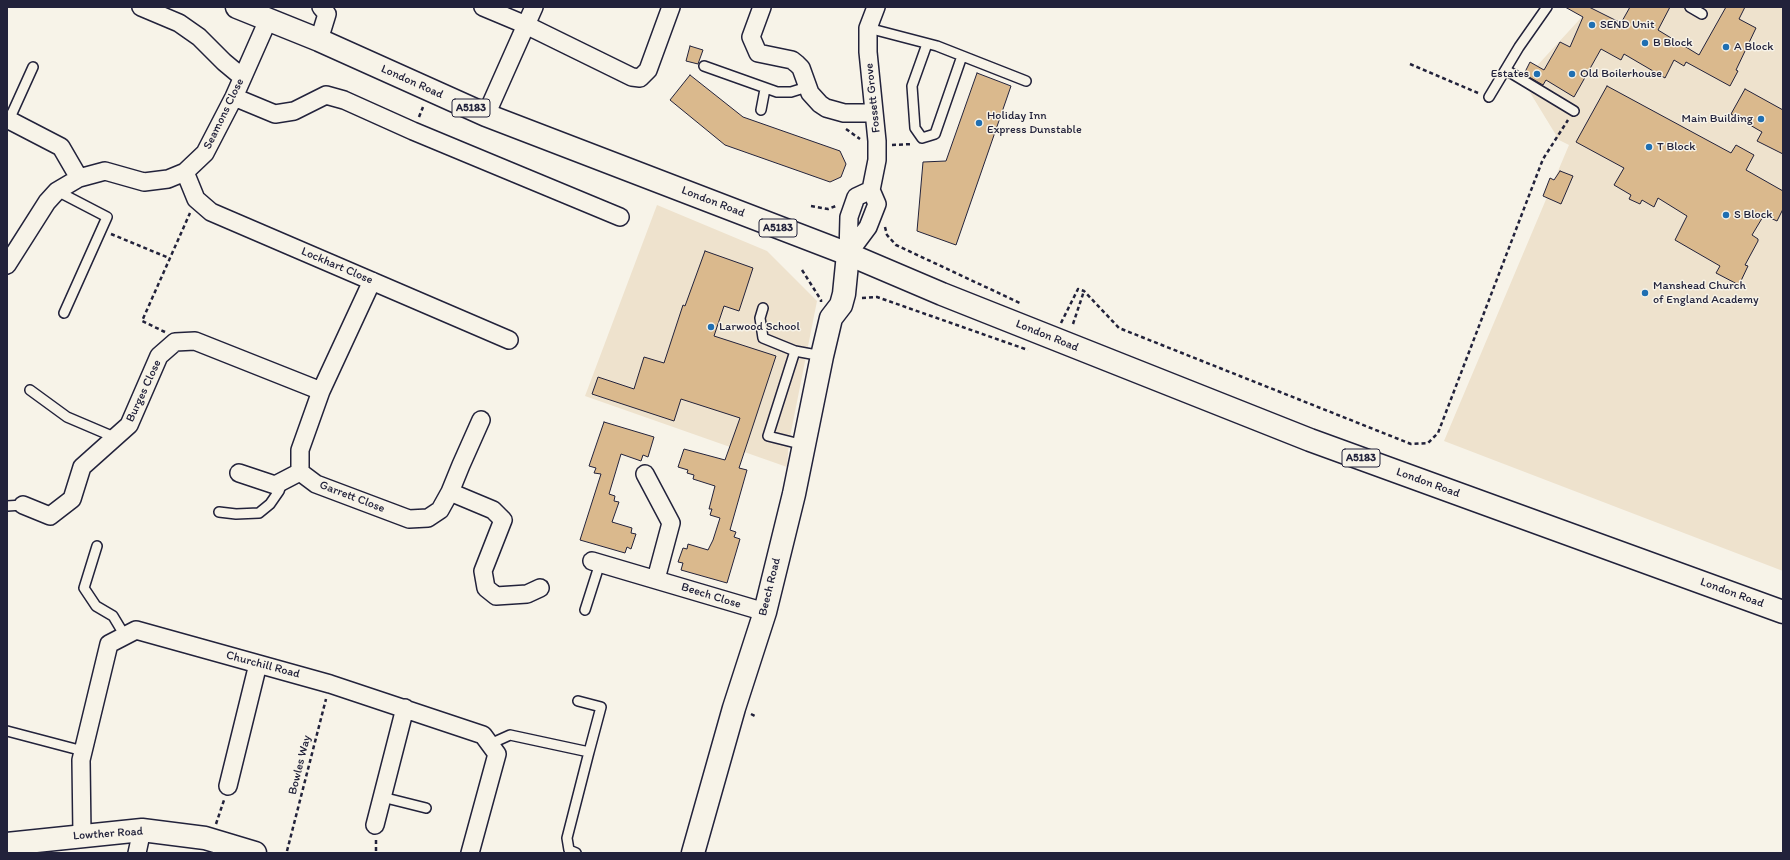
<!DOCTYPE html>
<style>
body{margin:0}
#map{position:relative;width:1790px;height:860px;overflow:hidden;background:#f7f3e8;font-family:Itim,sans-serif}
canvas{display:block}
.frame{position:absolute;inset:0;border:8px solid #22223b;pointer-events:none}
</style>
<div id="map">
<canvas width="1790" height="860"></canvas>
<div class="frame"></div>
</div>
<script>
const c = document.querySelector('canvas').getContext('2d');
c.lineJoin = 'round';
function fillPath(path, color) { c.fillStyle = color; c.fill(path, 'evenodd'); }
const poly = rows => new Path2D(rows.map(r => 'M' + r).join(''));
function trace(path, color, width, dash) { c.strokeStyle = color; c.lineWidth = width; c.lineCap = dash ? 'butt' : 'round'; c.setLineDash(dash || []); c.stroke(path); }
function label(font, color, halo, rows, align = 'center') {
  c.font = font + ' Itim,sans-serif'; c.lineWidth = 3; c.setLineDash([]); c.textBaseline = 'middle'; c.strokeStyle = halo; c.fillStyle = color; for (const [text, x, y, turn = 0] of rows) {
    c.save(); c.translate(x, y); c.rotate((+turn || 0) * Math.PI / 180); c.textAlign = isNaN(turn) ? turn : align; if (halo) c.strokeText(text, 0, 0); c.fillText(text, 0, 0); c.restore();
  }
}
fillPath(poly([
 [1591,7,1783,7,1783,571,1444,441,1569,145,1559,140,1523,81],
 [657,205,767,251,817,301,789,442,787,467,585,396]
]), '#eee2cd');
const building = poly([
 [1565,7,1589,7,1621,23,1630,7,1670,7,1658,30,1699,55,1726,7,1745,7,1739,19,1756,28,1736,70,1738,71,1730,86,1686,62,1684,66,1674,60,1665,78,1624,54,1621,60,1601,49,1574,97,1546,80,1543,85,1524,74,1530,62,1544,70,1560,42,1570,47,1583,17,1565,7],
 [690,46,703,50,698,64,686,61,690,46],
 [977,73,1011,86,956,245,917,231,923,162,946,161,977,73],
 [690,75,743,117,840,151,846,164,841,177,830,182,725,145,670,100,690,75],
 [1607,86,1731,153,1736,145,1754,155,1746,170,1783,191,1783,209,1777,221,1764,215,1752,235,1758,239,1758,241,1745,265,1748,266,1739,285,1716,273,1720,266,1675,240,1687,216,1658,198,1654,207,1642,200,1640,204,1629,199,1631,195,1614,185,1624,168,1576,142,1607,86],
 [1745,89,1783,110,1783,154,1757,141,1762,132,1731,114,1745,89],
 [1560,171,1573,176,1561,204,1543,196,1550,178,1554,180,1560,171],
 [705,251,753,268,739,311,724,306,714,336,776,356,739,468,747,470,730,530,736,532,734,537,740,539,727,583,681,570,683,563,678,562,683,548,687,549,688,544,708,550,713,540,720,518,710,515,712,509,709,509,715,486,693,479,694,475,687,473,688,470,678,467,684,449,725,460,740,418,681,399,674,421,592,394,598,377,634,389,644,357,664,363,683,305,685,306,705,251],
 [604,422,654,437,648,457,643,455,641,461,621,454,609,494,615,496,614,501,619,502,612,522,632,528,631,533,636,534,631,549,627,547,625,553,580,540,601,474,594,473,596,468,589,466,604,422]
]);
fillPath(building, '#dab98d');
trace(building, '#22223b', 1);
const service = poly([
 [1690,7,1702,14],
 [868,28,937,46,1026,81],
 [927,44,912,86,915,128,922,138,935,134,962,56],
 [704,66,777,92,791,92,807,87],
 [1506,70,1574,111],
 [1489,97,1519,47,1547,7],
 [761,110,765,89],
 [9,120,33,67],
 [57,191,107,217,64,313],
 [763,308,760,318,763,338,795,351],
 [30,390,67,417,114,437],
 [804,445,768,436,795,351,822,356],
 [7,506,23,505],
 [219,512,236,514,259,513,270,504,279,491,282,482],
 [97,546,84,588,96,606,113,616,125,636],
 [585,610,600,563],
 [7,731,83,751],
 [490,744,510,735,589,752,601,707,578,701],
 [382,797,426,808],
 [576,853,569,850,567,838,589,752]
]);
const minor = poly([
 [141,7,179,23,199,37,224,62,242,77],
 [483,7,526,25,632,77,640,78,648,70,671,7],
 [762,7,751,37,758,53,792,60,797,64,801,68,810,93,820,104,826,108,844,113,873,113],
 [319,40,327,14,321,7],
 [234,97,275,114,294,111,326,95,344,100,413,131,620,217],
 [486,115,534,7],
 [7,119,61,147,79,178],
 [185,172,196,199,211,212,509,340],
 [848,254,868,227,877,204,871,190,877,160,877,141,868,52,868,28,876,7],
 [848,254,849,217,856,197,871,190],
 [7,265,47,202,57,191,79,178,105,171,144,182,168,179,185,172,205,153,234,97,268,20],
 [372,281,321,391,300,450,300,472,316,484,409,519,428,518,440,510,450,492,461,465,481,420],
 [239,473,275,485,300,472],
 [645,474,671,523,656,579],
 [450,492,493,510,503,520,483,571,486,588,496,596,527,594,540,588],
 [23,505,50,516,72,499,82,467,129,425,159,356,175,342,195,341,321,391],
 [592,561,765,612],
 [228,786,258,664],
 [375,825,405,708],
 [82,835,81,760,109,644,136,630,330,684,483,735,497,754,470,853],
 [137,853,142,830]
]);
const tertiary = poly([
 [7,844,142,830,205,838,255,853],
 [693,853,734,708,765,612,794,494,822,356,831,318,841,305,844,294,848,254]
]);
const primary = poly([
 [237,7,319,40,486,115,848,254,942,294,1310,440,1783,612]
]);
trace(service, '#22223b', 12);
trace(minor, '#22223b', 20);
trace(tertiary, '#22223b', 25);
trace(primary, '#22223b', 25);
trace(poly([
 [1410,64,1478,93],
 [419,117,423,107],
 [846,129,860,139],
 [892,145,913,144],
 [811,206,828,209,836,206],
 [885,227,887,235,896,245,1022,304],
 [111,234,169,258],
 [802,270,821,300,821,302],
 [862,298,877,297,1028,350],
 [1061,323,1078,289,1084,291,1119,328,1411,444,1428,443,1438,433,1543,159,1568,120],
 [1073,324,1084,291],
 [165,332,142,321,190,213],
 [751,714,757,717],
 [216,824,224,800],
 [376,840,376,853],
 [287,851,326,699]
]), '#22223b', 2.5, [4, 3]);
trace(service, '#f7f3e8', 9);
trace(minor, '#f7f3e8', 17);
trace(tertiary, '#f7f3e8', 22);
trace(primary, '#f7f3e8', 22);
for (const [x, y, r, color] of [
 [1592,25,4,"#1f6fb2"],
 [1645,43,4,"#1f6fb2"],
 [1726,47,4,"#1f6fb2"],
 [1537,74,4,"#1f6fb2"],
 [1572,74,4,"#1f6fb2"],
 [1761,119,4,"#1f6fb2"],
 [979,123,4,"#1f6fb2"],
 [1649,147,4,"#1f6fb2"],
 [1726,215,4,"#1f6fb2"],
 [1645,293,4,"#1f6fb2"],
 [711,327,4,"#1f6fb2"]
]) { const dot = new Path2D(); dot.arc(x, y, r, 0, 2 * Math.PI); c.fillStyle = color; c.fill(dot); trace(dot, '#f7f3e8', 1.5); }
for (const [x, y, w] of [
 [471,108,38],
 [778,228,38],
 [1361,458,38]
]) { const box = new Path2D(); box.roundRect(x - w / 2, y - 9, w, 18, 3); c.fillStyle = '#f7f3e8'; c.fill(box); trace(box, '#22223b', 1); }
label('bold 11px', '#22223b', null, [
 ["A5183",471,108],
 ["A5183",778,228],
 ["A5183",1361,458]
]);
label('12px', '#22223b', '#f7f3e8', [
 ["SEND Unit",1600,25],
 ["B Block",1653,43],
 ["A Block",1734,47],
 ["Estates",1529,74,"right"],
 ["Old Boilerhouse",1580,74],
 ["Holiday Inn",987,116],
 ["Express Dunstable",987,130],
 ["Main Building",1753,119,"right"],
 ["T Block",1657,147],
 ["S Block",1734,215],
 ["Manshead Church",1653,286],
 ["of England Academy",1653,300],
 ["Larwood School",719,327]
], 'left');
label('12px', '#22223b', '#f7f3e8', [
 ["London Road",412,82,24],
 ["Fossett Grove",873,98,-96],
 ["Seamons Close",224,114,-64],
 ["London Road",713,202,21],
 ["Lockhart Close",337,266,23],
 ["London Road",1047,336,22],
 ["Burges Close",144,391,-65],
 ["London Road",1428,483,20],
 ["Garrett Close",352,497,21],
 ["Beech Road",770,587,-76],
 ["London Road",1732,593,20],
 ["Beech Close",711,596,17],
 ["Churchill Road",263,665,15],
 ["Bowles Way",300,765,-76],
 ["Lowther Road",108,834,-4]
]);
</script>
